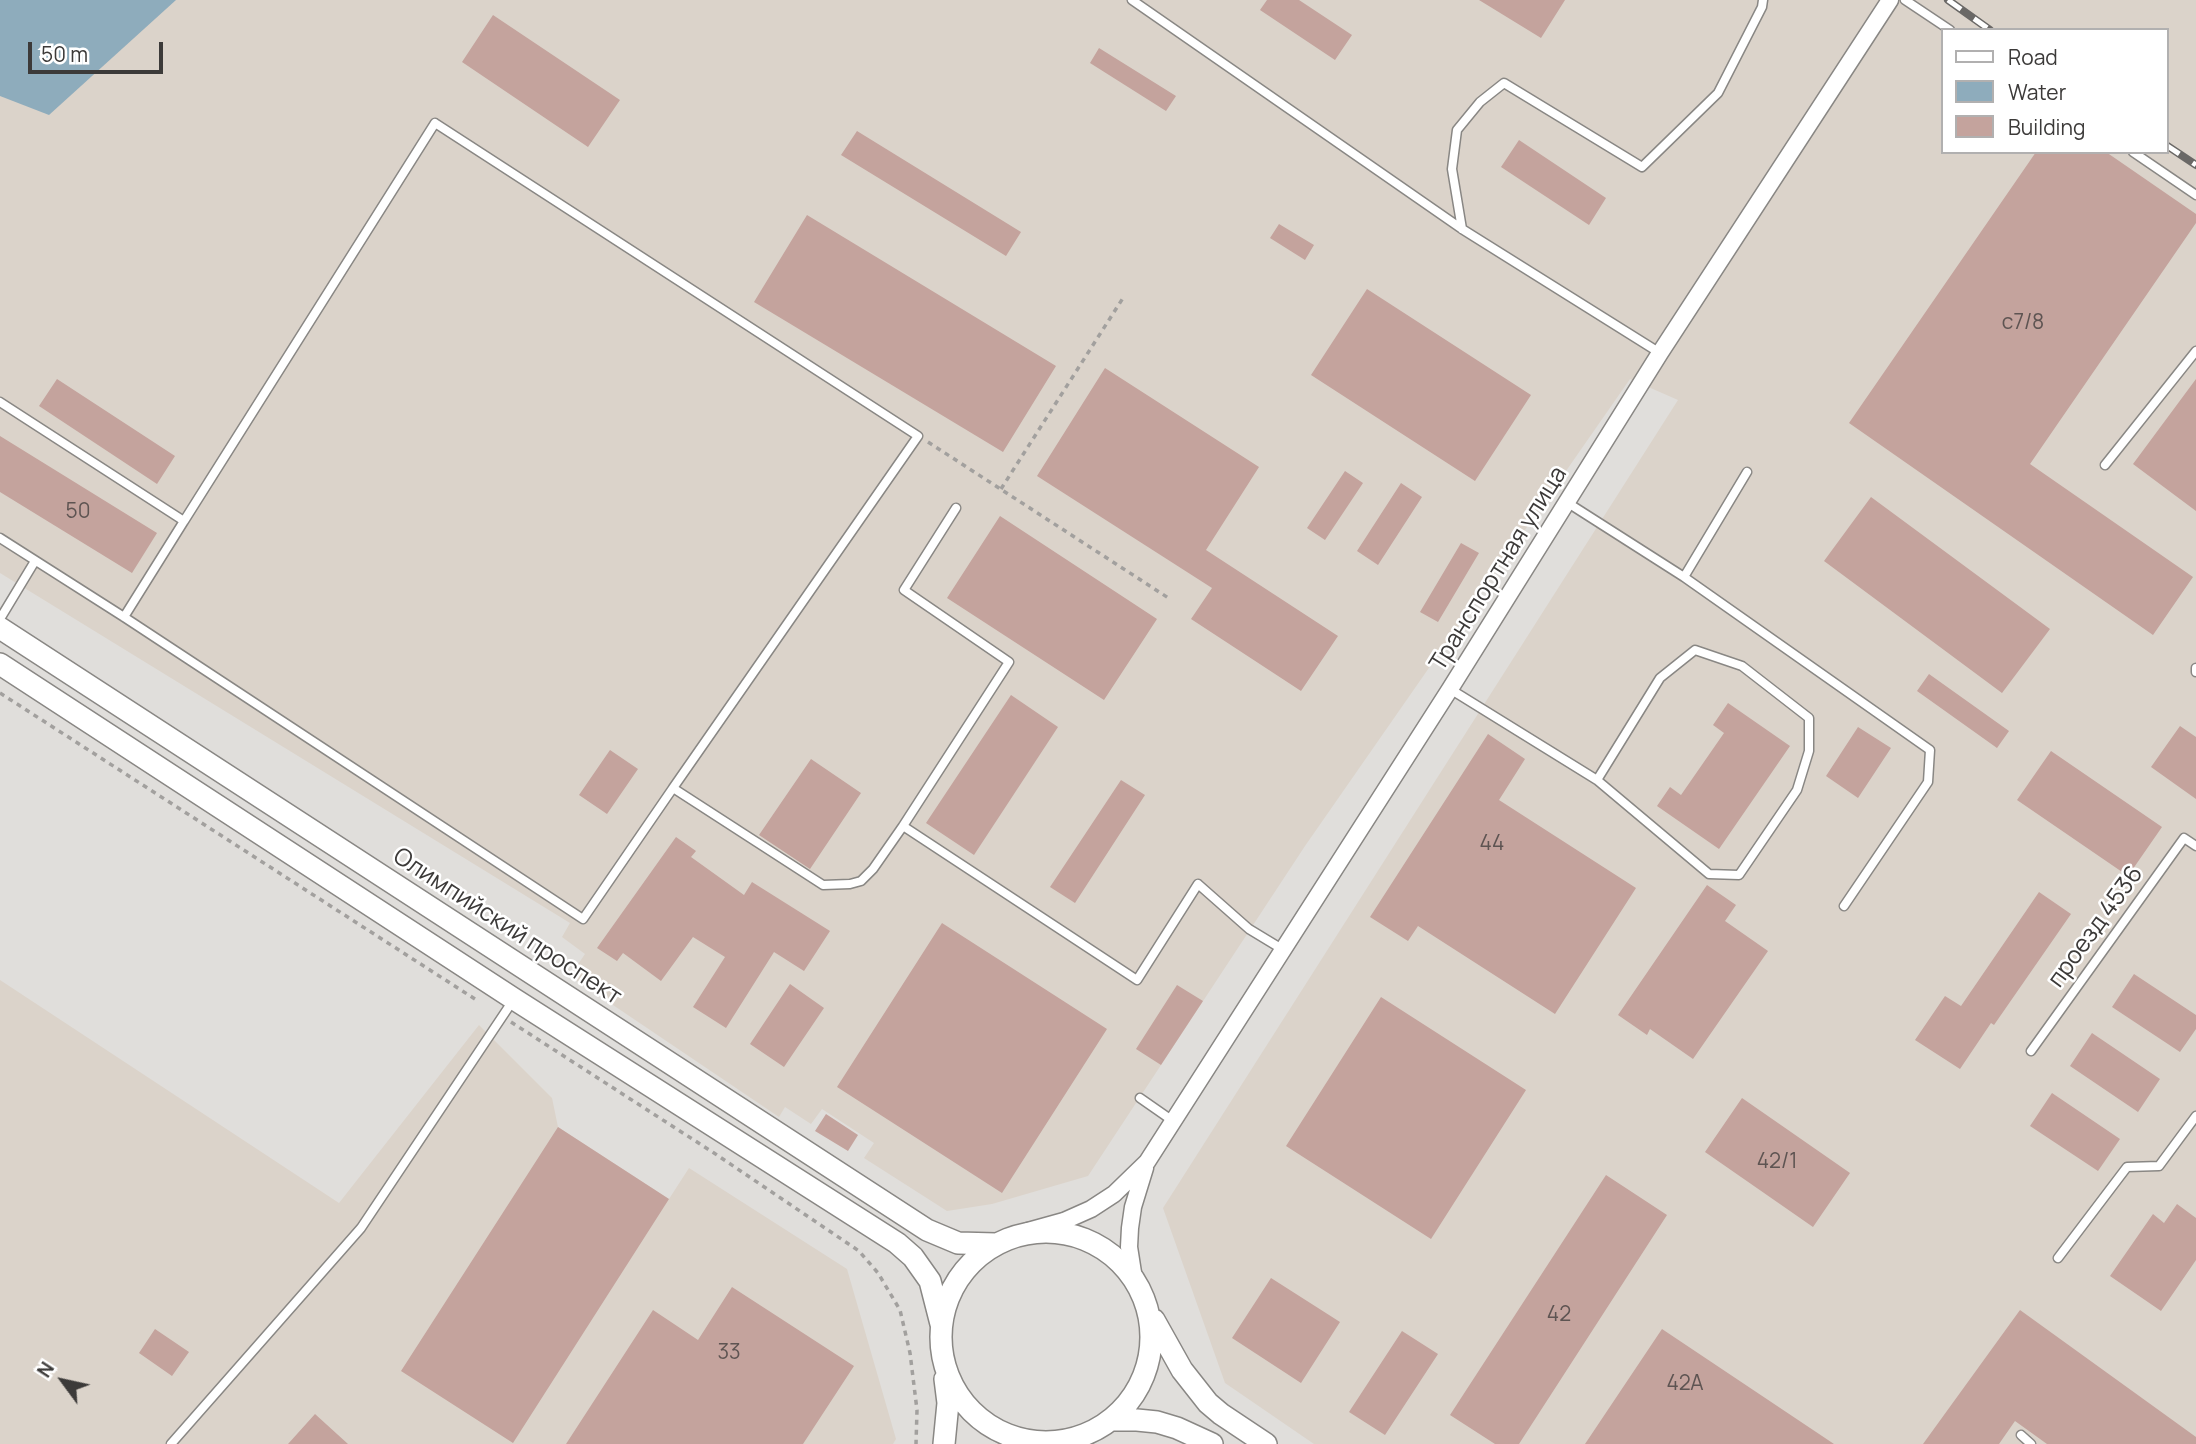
<!DOCTYPE html>
<meta charset="utf-8">
<style>
body{margin:0}
#map{position:relative;width:2196px;height:1444px;overflow:hidden;background:#e0dedb;font-family:Manrope,sans-serif}
canvas{display:block}
.legend{position:absolute;left:1941px;top:28px;width:228px;height:126px;box-sizing:border-box;background:#fff;border:2px solid #b1b0b0;margin:0;padding:9px 12px;list-style:none;font-size:21px;color:#3c3a39}
.legend li{display:flex;align-items:center;gap:14px;height:35px}
.legend b{width:35px;border:2px solid #b1b0b0}
.north{position:absolute;left:28px;top:1346px;width:70px;height:70px;-webkit-text-stroke:5px #fff;paint-order:stroke;rotate:303deg;font-size:19px;font-weight:700;line-height:28px;text-align:center;color:#3c3a39}
.north::after{content:'';display:block;margin:auto;width:24px;height:32px;background:#3c3a39;clip-path:polygon(50% 0,100% 100%,50% 72%,0 100%)}
.scale{position:absolute;left:28px;top:42px;width:135px;height:32px;box-sizing:border-box;border:4px solid #3c3a39;border-top:0;padding-left:9px;font-size:21px;line-height:24px;white-space:nowrap;color:#3c3a39;-webkit-text-stroke:5px #fff;paint-order:stroke}
</style>
<div id="map">
<canvas width="2196" height="1444"></canvas>
<ul class="legend">
<li><b style="height:9px;background:#fff"></b>Road</li>
<li><b style="height:19px;background:#8eacbc"></b>Water</li>
<li><b style="height:19px;background:#c4a39d"></b>Building</li>
</ul>
<div class="north">N</div>
<div class="scale">50 m</div>
</div>
<script>
const c = document.querySelector('canvas').getContext('2d');
c.lineJoin = 'round';
function fillPath(path, color) { c.fillStyle = color; c.fill(path, 'evenodd'); }
const poly = rows => new Path2D(rows.map(r => 'M' + r).join(''));
function trace(path, color, width, dash) { c.strokeStyle = color; c.lineWidth = width; c.lineCap = dash ? 'butt' : 'round'; c.setLineDash(dash || []); c.stroke(path); }
function label(font, color, halo, rows, align = 'center') {
  c.font = font + ' Manrope,sans-serif'; c.lineWidth = 5; c.setLineDash([]); c.textBaseline = 'middle'; c.strokeStyle = halo; c.fillStyle = color; for (const [text, x, y, turn = 0] of rows) {
    c.save(); c.translate(x, y); c.rotate((+turn || 0) * Math.PI / 180); c.textAlign = isNaN(turn) ? turn : align; if (halo) c.strokeText(text, 0, 0); c.fillText(text, 0, 0); c.restore();
  }
}
fillPath(poly([
 [0,0,2196,0,2196,1444,1314,1444,1225,1383,1163,1208,1678,400,1630,379,1305,846,1088,1176,992,1204,947,1211,864,1158,874,1143,822,1109,811,1124,785,1107,779,1117,570,976,585,954,562,937,570,923,0,573],
 [1942,30,2166,30,2166,152,1942,152],
 [0,980,339,1203,479,1025,552,1098,558,1127,669,1199,689,1168,847,1269,896,1439,893,1444,0,1444]
]), '#dbd3ca');
fillPath(poly([
 [0,0,176,0,49,115,0,96]
]), '#8eacbc');
fillPath(poly([
 [1267,0,1299,0,1352,35,1335,60,1260,10],
 [1479,0,1565,0,1541,38],
 [493,15,620,100,588,147,462,62],
 [1099,48,1176,96,1166,111,1090,63],
 [857,131,1021,232,1006,256,841,155],
 [1519,140,1606,198,1589,225,1501,167],
 [2036,152,2106,152,2196,214,2196,223,2030,464,2193,577,2153,635,1849,423],
 [807,215,1056,366,1003,452,754,302],
 [1279,224,1314,245,1305,260,1270,238],
 [1367,289,1531,395,1475,481,1311,375],
 [1105,368,1259,467,1206,550,1338,636,1301,691,1191,619,1212,588,1037,476],
 [57,379,175,456,157,484,39,406],
 [2196,379,2196,511,2133,464],
 [0,436,157,533,132,573,0,492],
 [1345,471,1363,483,1325,540,1307,528],
 [1401,483,1422,497,1378,565,1357,551],
 [1871,497,2050,629,2002,693,1824,561],
 [1000,516,1157,619,1104,700,947,598],
 [1461,543,1479,553,1438,622,1420,612],
 [1929,674,2009,731,1997,748,1917,691],
 [1011,695,1058,727,974,855,926,823],
 [1728,703,1790,746,1719,849,1657,806,1670,787,1681,795,1724,733,1713,725],
 [2180,726,2196,737,2196,799,2151,767],
 [1858,727,1891,748,1858,798,1826,776],
 [1488,734,1525,759,1499,800,1636,888,1555,1014,1418,926,1408,941,1370,917],
 [610,750,638,769,607,814,579,795],
 [2051,751,2162,827,2128,876,2017,800],
 [811,759,861,793,810,869,759,835],
 [1121,780,1145,795,1075,903,1050,887],
 [676,837,696,851,691,857,744,895,752,882,830,931,804,971,774,952,726,1028,693,1007,725,957,693,937,661,981,623,953,617,961,597,948],
 [1707,885,1736,905,1725,921,1768,951,1693,1059,1650,1029,1647,1035,1618,1015],
 [2039,892,2071,914,1994,1025,1991,1023,1960,1069,1915,1040,1945,996,1961,1006],
 [942,923,1107,1029,1002,1193,837,1087],
 [2134,974,2196,1015,2196,1029,2180,1052,2112,1007],
 [790,984,824,1008,784,1067,750,1044],
 [1177,985,1203,1001,1161,1065,1136,1049],
 [1381,997,1526,1090,1431,1239,1286,1146],
 [2092,1033,2160,1079,2138,1112,2070,1066],
 [2052,1093,2120,1139,2098,1171,2030,1126],
 [1742,1098,1850,1173,1813,1227,1705,1152],
 [826,1114,858,1135,848,1151,815,1131],
 [558,1127,669,1199,513,1443,401,1371],
 [1606,1175,1667,1215,1519,1444,1495,1444,1450,1415],
 [2177,1204,2196,1218,2196,1260,2161,1311,2110,1276,2153,1214,2164,1223],
 [1271,1278,1340,1322,1301,1383,1232,1338],
 [732,1287,854,1366,803,1444,566,1444,653,1310,698,1340],
 [2020,1310,2196,1437,2196,1444,2047,1444,2015,1421,1999,1444,1923,1444],
 [155,1329,189,1352,172,1376,139,1353],
 [1662,1329,1834,1444,1585,1444],
 [1402,1331,1438,1354,1385,1435,1349,1412],
 [315,1414,348,1444,288,1444]
]), '#c4a39d');
const lane = poly([
 [1132,0,1462,229,1660,353],
 [1905,0,1950,30],
 [2133,152,2196,195],
 [1462,229,1452,169,1457,130,1480,102,1504,83,1642,167,1718,93,1762,7,1763,0],
 [0,402,184,521,124,617],
 [2105,465,2196,351],
 [1568,503,1684,577,1747,472],
 [184,521,435,123,918,436,673,788],
 [0,538,124,617,583,919,673,788,823,885,850,884,861,881,873,869,903,826,1137,980,1198,884,1249,929,1282,949],
 [1684,577,1930,750,1928,782,1844,906],
 [0,619,35,561],
 [2196,668,2196,672],
 [1450,689,1597,780,1660,678,1695,650,1742,666,1809,718,1809,751,1797,790,1739,875,1709,874,1597,780],
 [903,826,1009,662,904,590,956,508],
 [2031,1051,2184,838,2196,846],
 [1140,1098,1173,1121],
 [2058,1258,2127,1167,2159,1166,2196,1116],
 [2021,1435,2031,1444],
 [171,1444,361,1228,514,999]
]);
const street = poly([
 [1028,1231,1064,1221,1091,1209,1114,1194,1147,1162,1450,689,1660,353,1890,0],
 [1134,1279,1129,1247,1130,1228,1133,1207,1145,1168]
]);
const secondary = poly([
 [0,628,927,1230,958,1243,996,1244],
 [0,664,514,999,897,1243,913,1257,930,1281,941,1324],
 '941 1337a105 105 0 1 1 210 0a105 105 0 1 1-210 0Z',
 [1154,1320,1182,1370,1208,1403,1221,1414,1266,1444],
 [1110,1420,1137,1420,1157,1422,1177,1428,1212,1444],
 [944,1444,948,1403,945,1379]
]);
trace(lane, '#898784', 11);
trace(street, '#898784', 19);
trace(secondary, '#898784', 24);
trace(poly([
 [928,442,1170,599],
 [1001,489,1123,298],
 [0,693,478,1001],
 [511,1022,714,1153,859,1251,878,1273,900,1310,910,1353,917,1410,916,1444]
]), '#a2a09e', 3.5, [5, 5]);
trace(lane, '#fff', 8);
trace(street, '#fff', 16);
trace(secondary, '#fff', 21);
const rail = poly([
 [1948,0,1990,30],
 [2166,145,2196,165]
]);
trace(rail, '#6a6866', 8);
trace(rail, '#fff', 5, [16]);
label('21px', '#5e5452', null, [
 ["с7/8",2023,323],
 ["50",78,512],
 ["44",1492,844],
 ["42/1",1777,1162],
 ["42",1559,1315],
 ["33",729,1353],
 ["42А",1685,1384]
]);
label('24px', '#3c3a39', '#fff', [
 ["Транспортная улица",1499,569,-58],
 ["Олимпийский проспект",507,927,33],
 ["проезд 4536",2096,927,-54]
]);
</script>
